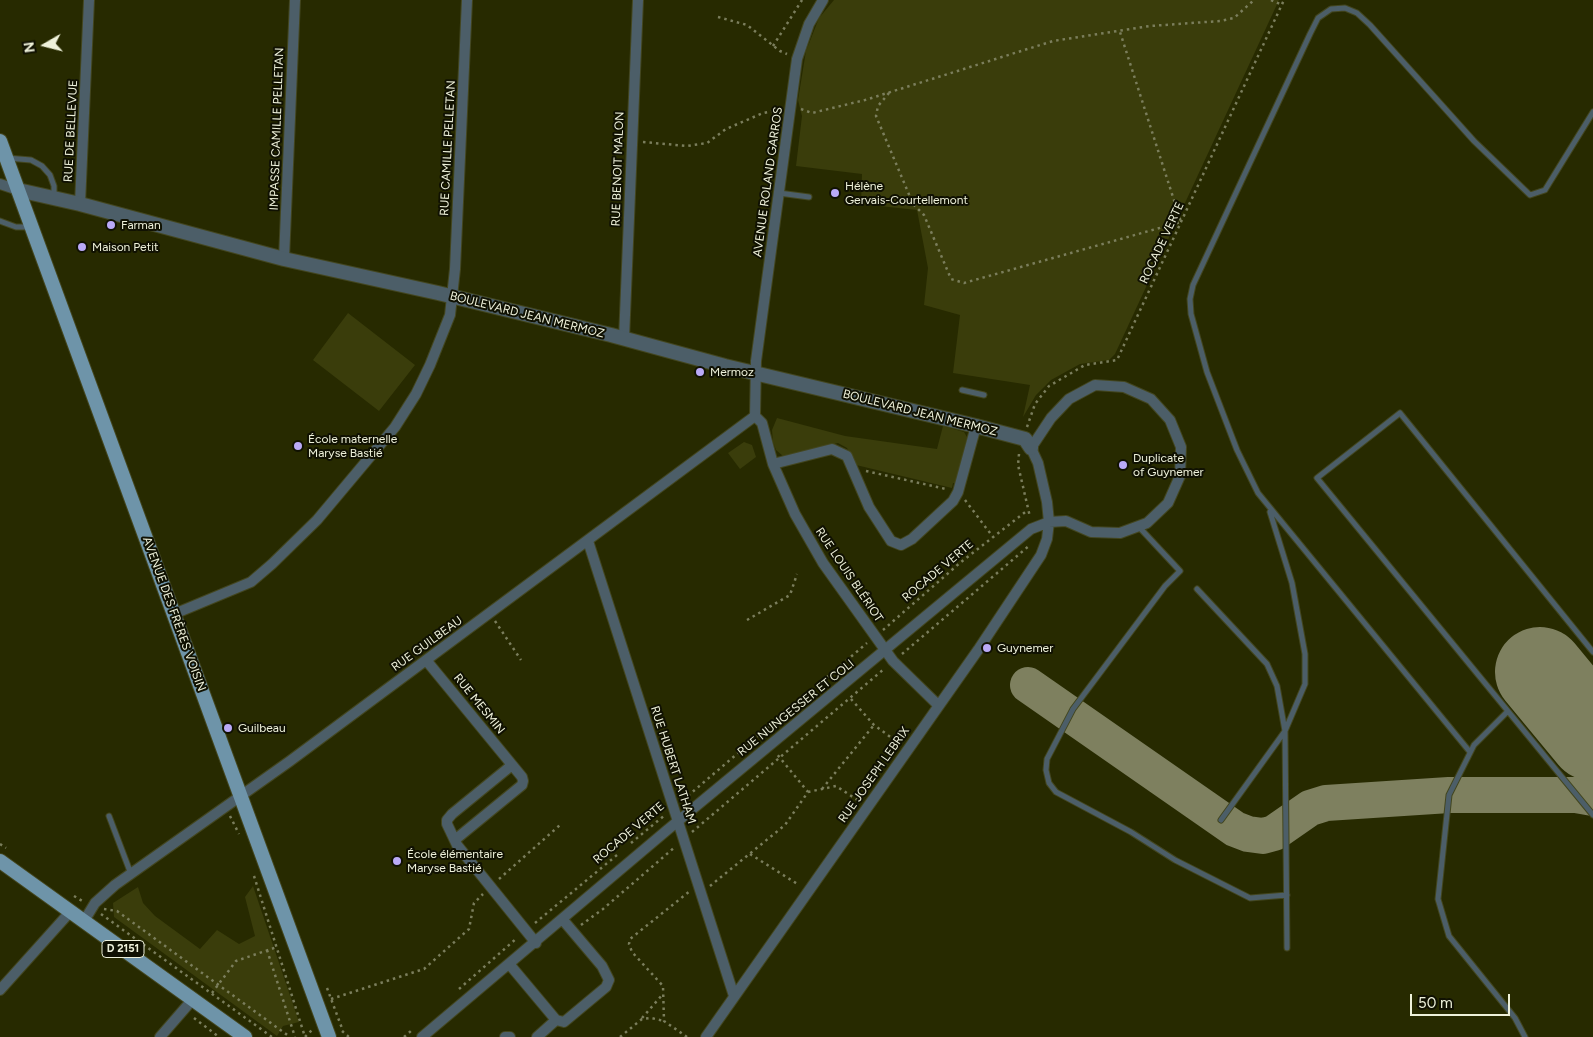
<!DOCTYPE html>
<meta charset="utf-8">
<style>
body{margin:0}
#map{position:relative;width:1593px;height:1037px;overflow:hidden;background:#272a00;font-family:Figtree,sans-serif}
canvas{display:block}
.north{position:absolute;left:20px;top:20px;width:50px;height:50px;-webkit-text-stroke:4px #101102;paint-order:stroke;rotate:262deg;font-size:14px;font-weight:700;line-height:20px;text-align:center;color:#eef1da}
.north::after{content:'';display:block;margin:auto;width:18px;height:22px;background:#eef1da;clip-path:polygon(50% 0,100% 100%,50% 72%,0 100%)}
.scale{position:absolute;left:1410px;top:994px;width:100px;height:22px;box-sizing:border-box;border:2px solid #eef1da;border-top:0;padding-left:6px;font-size:15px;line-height:18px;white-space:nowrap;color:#eef1da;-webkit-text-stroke:4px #101102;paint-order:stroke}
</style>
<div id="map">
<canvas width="1593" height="1037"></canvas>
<div class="north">N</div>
<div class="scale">50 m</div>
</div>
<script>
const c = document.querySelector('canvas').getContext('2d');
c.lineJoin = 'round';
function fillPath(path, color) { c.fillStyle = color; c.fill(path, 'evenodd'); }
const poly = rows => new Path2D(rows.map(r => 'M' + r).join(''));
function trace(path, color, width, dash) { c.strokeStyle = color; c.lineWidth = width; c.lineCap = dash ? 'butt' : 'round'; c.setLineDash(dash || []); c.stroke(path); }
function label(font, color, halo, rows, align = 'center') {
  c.font = font + ' Figtree,sans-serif'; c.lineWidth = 4; c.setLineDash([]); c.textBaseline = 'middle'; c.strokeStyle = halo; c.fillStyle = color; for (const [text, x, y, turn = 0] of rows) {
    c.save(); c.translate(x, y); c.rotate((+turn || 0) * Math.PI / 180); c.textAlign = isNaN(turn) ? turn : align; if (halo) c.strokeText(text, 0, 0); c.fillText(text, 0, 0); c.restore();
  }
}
fillPath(poly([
 [834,0,1279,0,1115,354,1109,360,1080,364,1051,380,1036,395,1023,417,1030,385,953,373,960,315,924,305,928,268,917,210,861,204,862,174,796,166,802,116,798,100,806,51,819,18],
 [348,313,415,365,379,411,313,360],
 [777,418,845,436,937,449,943,426,964,432,967,437,956,483,953,483,952,488,856,465,847,448,838,443,783,456,776,450,773,442,772,430],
 [744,442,752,445,756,457,740,469,728,453],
 [253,886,299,1022,283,1026,277,1036,114,917,113,903,138,887,143,903,155,916,200,949,217,930,239,944,255,936,245,897]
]), '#3a3d0b');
trace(poly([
 [1028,685,1235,829,1248,834,1263,836,1274,833,1310,808,1326,803,1449,795,1576,795,1593,798]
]), '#7e805f', 36);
trace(poly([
 [1540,672,1593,736]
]), '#7e805f', 90);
const service = poly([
 [7,158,31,160,42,166,50,175,54,186,54,198],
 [779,193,809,197],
 [0,221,16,227,31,227],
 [962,390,984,395],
 [1139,527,1180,571,1165,586,1073,709,1047,759,1046,770,1049,783,1056,792,1131,832,1175,860,1250,898,1287,895],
 [1197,589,1267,664,1277,686,1285,731,1287,948],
 [1593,652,1400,413,1317,478,1593,815],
 [1507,712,1474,745,1449,795,1438,899,1449,936,1515,1018,1525,1037],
 [1470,752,1258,493,1237,450,1207,372,1191,314,1190,299,1193,285,1310,34,1318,18,1331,9,1345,8,1357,13,1370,25,1474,141,1530,195,1545,190,1593,112],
 [109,816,131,874],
 [1221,820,1285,731,1305,684,1305,654,1292,583,1270,512]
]);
const minor = poly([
 [0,184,18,190],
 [80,204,89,0],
 [284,259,295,0],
 [624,339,638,0],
 [755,416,762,423,773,464,795,514,823,563,893,661,938,705],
 [773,464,832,449,847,456,869,507,891,541,901,545,912,539,953,501,958,492,976,426],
 [588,541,734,996],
 [174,614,251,582,272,564,317,520,395,427,416,394,430,365,450,315,455,269,467,0],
 [426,660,522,777,523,781,522,785,456,839],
 [512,765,452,814,447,820,447,824,457,845,536,943],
 [84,921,95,903,115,885,290,761,755,416,756,361,797,59,809,24,823,0],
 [510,965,556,1020,564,1022,606,987,609,980,602,966,563,920],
 [0,990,70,912],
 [160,1037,193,999],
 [422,1037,666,831,1031,529,1049,522,1066,521,1091,532,1120,533,1147,523,1168,503,1180,476,1181,447,1170,420,1151,399,1124,387,1095,385,1069,399,1051,418,1031,448,1038,463,1047,502,1049,522,1047,539,1041,555,978,650,706,1037],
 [505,1037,510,1037],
 [537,1037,556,1020]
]);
const tertiary = poly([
 [18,190,80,204,284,259,438,293,611,335,725,366,976,426,1025,439,1031,448]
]);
const primary = poly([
 [0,141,329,1037],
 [0,861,245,1037]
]);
trace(service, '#43461f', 7);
trace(minor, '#43461f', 12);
trace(tertiary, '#43461f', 16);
trace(primary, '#43461f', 16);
trace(poly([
 [1271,0,1282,5],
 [718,17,747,25,780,51,787,54],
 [773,46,802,0],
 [889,93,878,106,876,116,913,204,924,215,951,279,964,283,1181,222,1120,32],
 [801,109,812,113,865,100,1053,41,1150,26,1220,21,1234,18,1254,0],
 [643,142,687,146,707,143,726,129,763,113,778,110],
 [1027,427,1035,404,1049,386,1085,365,1117,360,1284,0],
 [1019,454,1018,465,1030,517],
 [866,471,946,489],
 [965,500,993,537],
 [747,620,790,595,797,574],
 [495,621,521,660],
 [883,630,961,562,1028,510],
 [902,654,1030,545],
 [851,699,874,725,900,744],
 [822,789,874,725],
 [808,792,836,786,859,801],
 [683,800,867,643],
 [230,816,239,834],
 [692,832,884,669],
 [631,843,665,815],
 [0,844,6,848],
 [750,854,799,885],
 [254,876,305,1037],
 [499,879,560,825],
 [710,886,785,825,808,792,776,753],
 [74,896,84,902],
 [104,909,117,911,290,1037],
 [101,914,272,1037],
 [535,923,617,855],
 [581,925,603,909,675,847],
 [267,950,295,1037],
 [327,988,343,1031],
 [459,989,517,938],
 [212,993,236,961,277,947],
 [331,999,424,969,469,929,474,903,483,894],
 [194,1018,219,1037],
 [642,1018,663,994],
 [342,1031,349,1037],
 [305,1037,313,1029],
 [404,1037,412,1030],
 [620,1037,642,1019,651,1018,664,1021],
 [687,1037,664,1021,663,986,632,952,629,944,630,939,690,891]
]), '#7b7e5c', 2.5, [2.5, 4]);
trace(service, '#4c5e68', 5);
trace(minor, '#4c5e68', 10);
trace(tertiary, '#4c5e68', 14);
trace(primary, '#6e94a9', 14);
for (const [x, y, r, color] of [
 [835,193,5,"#baaaf7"],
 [111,225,5,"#baaaf7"],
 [82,247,5,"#baaaf7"],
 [700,372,5,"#baaaf7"],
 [298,446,5,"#baaaf7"],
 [1123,465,5,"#baaaf7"],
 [987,648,5,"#baaaf7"],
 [228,728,5,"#baaaf7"],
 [397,861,5,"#baaaf7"]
]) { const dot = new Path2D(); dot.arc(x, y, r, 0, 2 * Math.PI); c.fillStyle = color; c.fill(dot); trace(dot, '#101102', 2); }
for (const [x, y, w] of [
 [123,949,42]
]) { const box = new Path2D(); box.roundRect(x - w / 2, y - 8.5, w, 17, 4); c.fillStyle = '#101102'; c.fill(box); trace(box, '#eef1da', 1); }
label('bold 11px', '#eef1da', null, [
 ["D 2151",123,949]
]);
label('12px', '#eef1da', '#101102', [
 ["IMPASSE CAMILLE PELLETAN",277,129,-88],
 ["RUE DE BELLEVUE",71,131,-87],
 ["RUE CAMILLE PELLETAN",448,148,-87],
 ["RUE BENOIT MALON",618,169,-88],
 ["AVENUE ROLAND GARROS",768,182,-82],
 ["ROCADE VERTE",1162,243,-65],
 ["BOULEVARD JEAN MERMOZ",527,315,14],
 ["BOULEVARD JEAN MERMOZ",920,413,14],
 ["ROCADE VERTE",938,571,-40],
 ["RUE LOUIS BLÉRIOT",849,575,56],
 ["AVENUE DES FRÈRES VOISIN",174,614,70],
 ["RUE GUILBEAU",427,644,-36],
 ["RUE MESMIN",479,704,51],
 ["RUE NUNGESSER ET COLI",796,708,-39],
 ["RUE HUBERT LATHAM",673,765,72],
 ["RUE JOSEPH LEBRIX",874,775,-55],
 ["ROCADE VERTE",629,833,-40]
]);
label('12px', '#eef1da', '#101102', [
 ["Hélène",845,186],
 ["Gervais-Courtellemont",845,200],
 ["Farman",121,225],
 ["Maison Petit",92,247],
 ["Mermoz",710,372],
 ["École maternelle",308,439],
 ["Maryse Bastié",308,453],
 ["Duplicate",1133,458],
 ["of Guynemer",1133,472],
 ["Guynemer",997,648],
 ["Guilbeau",238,728],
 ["École élémentaire",407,854],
 ["Maryse Bastié",407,868]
], 'left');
</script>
